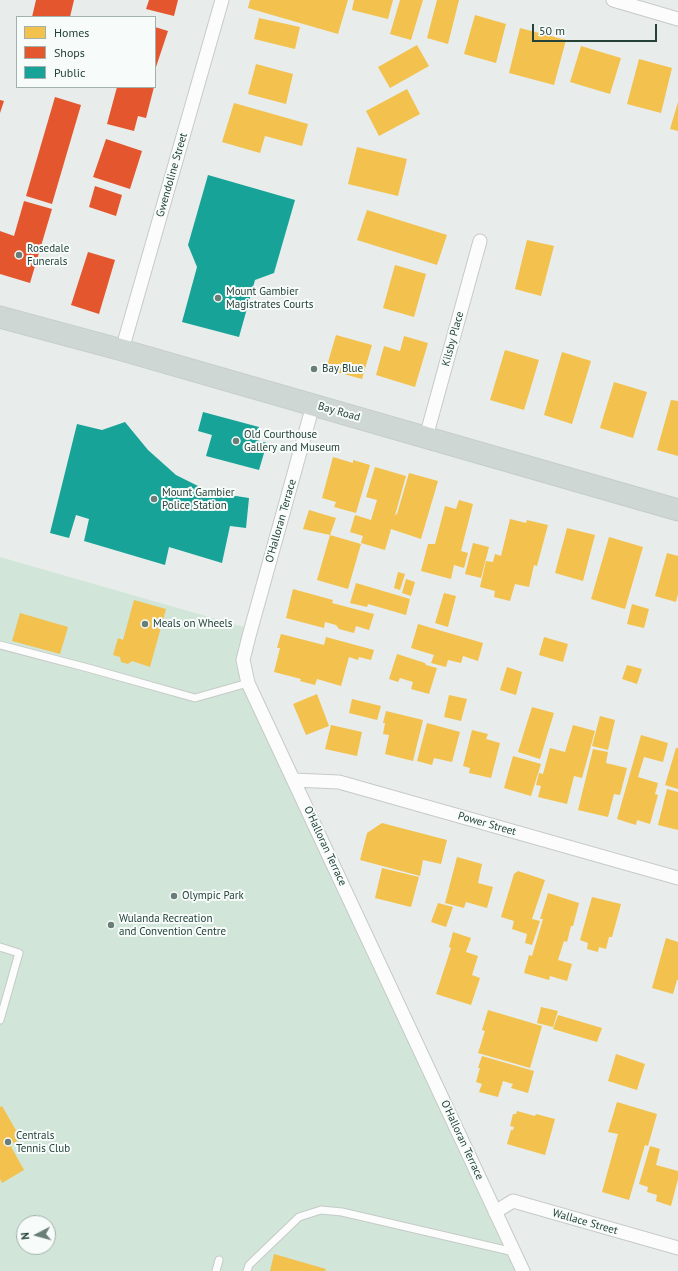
<!DOCTYPE html>
<style>
body{margin:0}
#map{position:relative;width:678px;height:1271px;overflow:hidden;background:#e8edeb;font-family:"PT Sans",sans-serif}
canvas{display:block}
.legend{position:absolute;left:16px;top:16px;width:140px;height:72px;box-sizing:border-box;background:#f7fbf9;border:1px solid #a3b1ad;margin:0;padding:5px 7px;list-style:none;font-size:12px;color:#24423a}
.legend li{display:flex;align-items:center;gap:8px;height:20px}
.legend b{width:20px;border:1px solid #a3b1ad}
.north{position:absolute;left:16px;top:1215px;width:40px;height:40px;box-sizing:border-box;background:#f7fbf9;border:1px solid #a3b1ad;border-radius:50%;rotate:264deg;font-size:11px;font-weight:700;line-height:16px;text-align:center;color:#24423a}
.north::after{content:'';display:block;margin:auto;width:14px;height:18px;background:#697e78;clip-path:polygon(50% 0,100% 100%,50% 72%,0 100%)}
.scale{position:absolute;left:532px;top:24px;width:125px;height:18px;box-sizing:border-box;border:2px solid #24423a;border-top:0;padding-left:5px;font-size:12px;line-height:14px;white-space:nowrap;color:#24423a;-webkit-text-stroke:3px #f7fbf9;paint-order:stroke}
</style>
<div id="map">
<canvas width="678" height="1271"></canvas>
<ul class="legend">
<li><b style="height:11px;background:#f2c14e"></b>Homes</li>
<li><b style="height:11px;background:#e4572e"></b>Shops</li>
<li><b style="height:11px;background:#17a398"></b>Public</li>
</ul>
<div class="north">N</div>
<div class="scale">50 m</div>
</div>
<script>
const c = document.querySelector('canvas').getContext('2d');
c.lineJoin = 'round';
function fillPath(path, color) { c.fillStyle = color; c.fill(path, 'evenodd'); }
const poly = rows => new Path2D(rows.map(r => 'M' + r).join(''));
function trace(path, color, width, dash) { c.strokeStyle = color; c.lineWidth = width; c.lineCap = dash ? 'butt' : 'round'; c.setLineDash(dash || []); c.stroke(path); }
function label(font, color, halo, rows, align = 'center') {
  c.font = font + ' "PT Sans",sans-serif'; c.lineWidth = 4; c.setLineDash([]); c.textBaseline = 'middle'; c.strokeStyle = halo; c.fillStyle = color; for (const [text, x, y, turn = 0] of rows) {
    c.save(); c.translate(x, y); c.rotate((+turn || 0) * Math.PI / 180); c.textAlign = isNaN(turn) ? turn : align; if (halo) c.strokeText(text, 0, 0); c.fillText(text, 0, 0); c.restore();
  }
}
fillPath(poly([
 [0,557,251,629,243,660,523,1271,0,1271],
 [24,1223,48,1223,48,1247,24,1247]
]), '#d1e6d8');
fillPath(poly([
 [250,0,348,0,338,34,248,8],
 [354,0,393,0,388,19,352,10],
 [400,0,423,0,411,40,390,34],
 [437,0,459,0,448,44,427,38],
 [475,15,506,24,496,63,464,54],
 [259,18,300,27,295,49,254,39],
 [520,28,566,40,554,85,509,73],
 [417,45,429,66,390,88,378,67],
 [581,46,621,58,610,94,570,82],
 [639,59,672,68,661,113,627,104],
 [256,64,293,74,286,104,248,94],
 [407,89,420,114,379,136,366,111],
 [678,102,678,131,670,129],
 [234,103,308,124,302,146,265,136,260,153,222,142],
 [357,147,407,159,398,196,348,184],
 [367,210,447,235,437,265,357,240],
 [527,240,554,246,541,296,515,289],
 [395,265,426,274,414,317,383,308],
 [336,335,372,345,362,379,326,369],
 [404,336,428,343,415,387,376,375,384,346,400,351],
 [505,350,539,360,524,410,490,400],
 [562,352,591,361,572,424,544,415],
 [614,382,647,392,633,438,600,428],
 [671,400,678,401,678,456,657,450],
 [333,457,353,463,353,460,370,465,356,513,334,507,336,502,322,498],
 [375,467,406,476,394,519,395,515,397,514,409,473,438,481,421,539,391,529,385,550,361,543,363,536,350,532,355,515,371,520,377,500,366,497],
 [459,500,473,504,461,551,468,553,464,568,454,565,451,579,421,571,428,544,435,544,445,506,456,509],
 [309,510,336,518,330,535,303,529],
 [510,519,526,523,527,520,548,525,537,566,534,565,529,587,515,584,510,601,494,597,495,591,480,587,486,561,493,562,495,554,501,556],
 [567,528,595,535,583,581,555,573],
 [330,535,361,544,348,589,317,580],
 [609,537,643,547,625,609,591,599],
 [473,543,489,547,481,578,465,574],
 [667,553,678,556,678,594,676,602,655,596],
 [398,572,405,574,400,590,394,588],
 [406,579,415,582,411,596,402,593],
 [356,583,410,599,406,615,368,604,367,607,350,603],
 [293,589,333,600,332,603,374,614,369,630,356,626,354,633,339,629,336,625,325,622,324,628,286,618],
 [444,593,456,596,448,627,435,623],
 [134,600,166,609,150,667,132,661,128,664,121,662,120,657,113,655,118,638,123,640],
 [632,604,649,609,644,628,627,624],
 [20,613,68,627,60,654,12,641],
 [418,624,483,643,478,661,463,656,461,663,448,660,446,667,431,663,434,655,411,648],
 [281,634,324,645,326,637,374,650,371,660,359,657,358,660,349,657,341,686,317,679,315,685,300,681,301,679,274,672,280,648,277,648],
 [544,637,568,644,563,662,539,655],
 [397,654,425,663,426,665,437,668,429,694,411,689,413,682,400,678,398,682,389,679],
 [627,665,642,669,637,684,622,679],
 [507,667,522,672,516,695,500,690],
 [317,694,329,726,306,735,293,704],
 [449,695,467,699,461,721,444,717],
 [352,699,381,706,377,720,349,713],
 [532,707,554,713,540,759,518,752],
 [386,711,423,720,413,761,385,754,389,735,383,734,385,723,383,723],
 [600,716,615,720,608,750,592,746],
 [427,723,460,732,452,762,434,758,432,765,417,761],
 [331,725,362,732,357,756,325,749],
 [573,725,595,731,582,778,574,776,567,804,538,797,541,786,536,785,539,773,543,774,550,748,565,752],
 [472,730,488,734,486,739,500,743,491,778,469,773,470,768,463,766],
 [641,735,668,743,663,762,644,757,638,777,658,783,655,794,658,795,650,824,637,820,636,825,617,819],
 [676,748,678,748,678,789,665,785],
 [593,749,608,752,606,763,627,768,620,795,614,794,608,817,578,810],
 [513,756,541,764,531,796,504,788],
 [667,789,678,792,678,830,658,825],
 [382,823,447,840,441,864,423,860,420,876,360,860,367,833],
 [457,857,482,864,478,883,493,887,487,908,466,902,464,908,445,903],
 [382,868,419,877,411,907,375,898],
 [518,871,545,880,532,919,540,921,532,945,525,943,527,934,512,929,514,921,501,917,514,874],
 [548,893,579,903,573,926,571,926,567,942,564,941,558,960,572,964,567,981,550,976,549,980,524,973,529,955,532,956,543,919,540,919],
 [592,897,621,904,612,937,609,937,606,949,599,947,598,952,587,949,588,943,580,940],
 [438,903,453,907,446,927,431,922],
 [453,932,471,938,466,952,478,956,472,975,480,978,471,1005,436,994,451,948,449,947],
 [666,938,678,942,678,980,677,980,673,994,652,988],
 [541,1007,558,1011,553,1027,537,1023],
 [488,1010,542,1026,530,1068,478,1053,485,1031,482,1030],
 [558,1015,602,1028,597,1042,553,1029],
 [616,1054,645,1064,637,1090,608,1081],
 [482,1056,534,1071,528,1093,511,1088,513,1084,503,1081,498,1097,479,1092,482,1084,476,1082,480,1068,478,1068],
 [617,1102,657,1114,648,1146,645,1145,629,1200,602,1192,618,1134,608,1132],
 [2,1106,21,1139,10,1145,24,1170,2,1183,0,1179,0,1107],
 [517,1111,535,1116,536,1114,555,1119,545,1155,507,1144,511,1130,513,1130,514,1127,510,1126,513,1114,516,1114],
 [650,1146,660,1149,656,1165,678,1171,678,1179,671,1206,656,1201,657,1195,647,1192,648,1187,639,1184],
 [274,1254,326,1269,325,1271,270,1271]
]), '#f2c14e');
fillPath(poly([
 [36,0,74,0,70,17,32,17],
 [149,0,178,0,174,16,146,9],
 [155,27,168,31,155,70],
 [117,87,154,87,146,118,138,116,134,131,107,124],
 [55,97,81,105,52,204,26,196],
 [0,100,4,101,0,113],
 [106,139,142,151,130,189,93,177],
 [95,186,122,195,116,216,89,207],
 [24,201,52,209,30,283,0,274,0,231,14,236],
 [88,252,115,260,99,314,71,305]
]), '#e4572e');
fillPath(poly([
 [208,175,295,200,274,273,255,280,239,337,182,322,197,267,188,245],
 [203,412,259,427,256,440,267,443,259,470,206,456,212,435,198,431],
 [125,422,148,450,176,475,210,492,249,498,246,528,230,526,222,563,169,547,165,565,84,541,89,519,76,515,69,538,50,533,77,424,102,430]
]), '#17a398');
const lane = poly([
 [0,645,88,668,195,698,248,683],
 [0,947,19,953,0,1020],
 [216,1271,219,1260],
 [247,1271,249,1265,299,1217,321,1210,342,1212,514,1252]
]);
const street = poly([
 [613,0,678,19],
 [122,350,222,0],
 [313,405,249,636,243,660,248,683,523,1271],
 [426,437,480,241],
 [294,780,339,782,678,878],
 [495,1212,513,1201,678,1248]
]);
const primary = poly([
 [0,317,122,350,678,510]
]);
trace(lane, '#c5cac8', 9);
trace(street, '#c5cac8', 15);
trace(primary, '#c3ccc9', 23);
trace(lane, '#fcfcfc', 7);
trace(street, '#fcfcfc', 13);
trace(primary, '#cfd7d5', 21);
for (const [x, y, r, color] of [
 [19,255,4,"#697e78"],
 [218,298,4,"#697e78"],
 [314,369,4,"#697e78"],
 [236,441,4,"#697e78"],
 [154,499,4,"#697e78"],
 [145,624,4,"#697e78"],
 [174,896,4,"#697e78"],
 [111,925,4,"#697e78"],
 [8,1142,4,"#697e78"]
]) { const dot = new Path2D(); dot.arc(x, y, r, 0, 2 * Math.PI); c.fillStyle = color; c.fill(dot); trace(dot, '#f7fbf9', 1.5); }
label('11px', '#24423a', '#f7fbf9', [
 ["Gwendoline Street",172,175,-74],
 ["Kilsby Place",453,339,-75],
 ["Bay Road",339,412,16],
 ["O'Halloran Terrace",281,521,-74],
 ["Power Street",487,824,16],
 ["O'Halloran Terrace",325,846,65],
 ["O'Halloran Terrace",462,1140,65],
 ["Wallace Street",585,1222,16]
]);
label('11px', '#24423a', '#f7fbf9', [
 ["Rosedale",27,249],
 ["Funerals",27,262],
 ["Mount Gambier",226,292],
 ["Magistrates Courts",226,305],
 ["Bay Blue",322,369],
 ["Old Courthouse",244,435],
 ["Gallery and Museum",244,448],
 ["Mount Gambier",162,493],
 ["Police Station",162,506],
 ["Meals on Wheels",153,624],
 ["Olympic Park",182,896],
 ["Wulanda Recreation",119,919],
 ["and Convention Centre",119,932],
 ["Centrals",16,1136],
 ["Tennis Club",16,1149]
], 'left');
</script>
